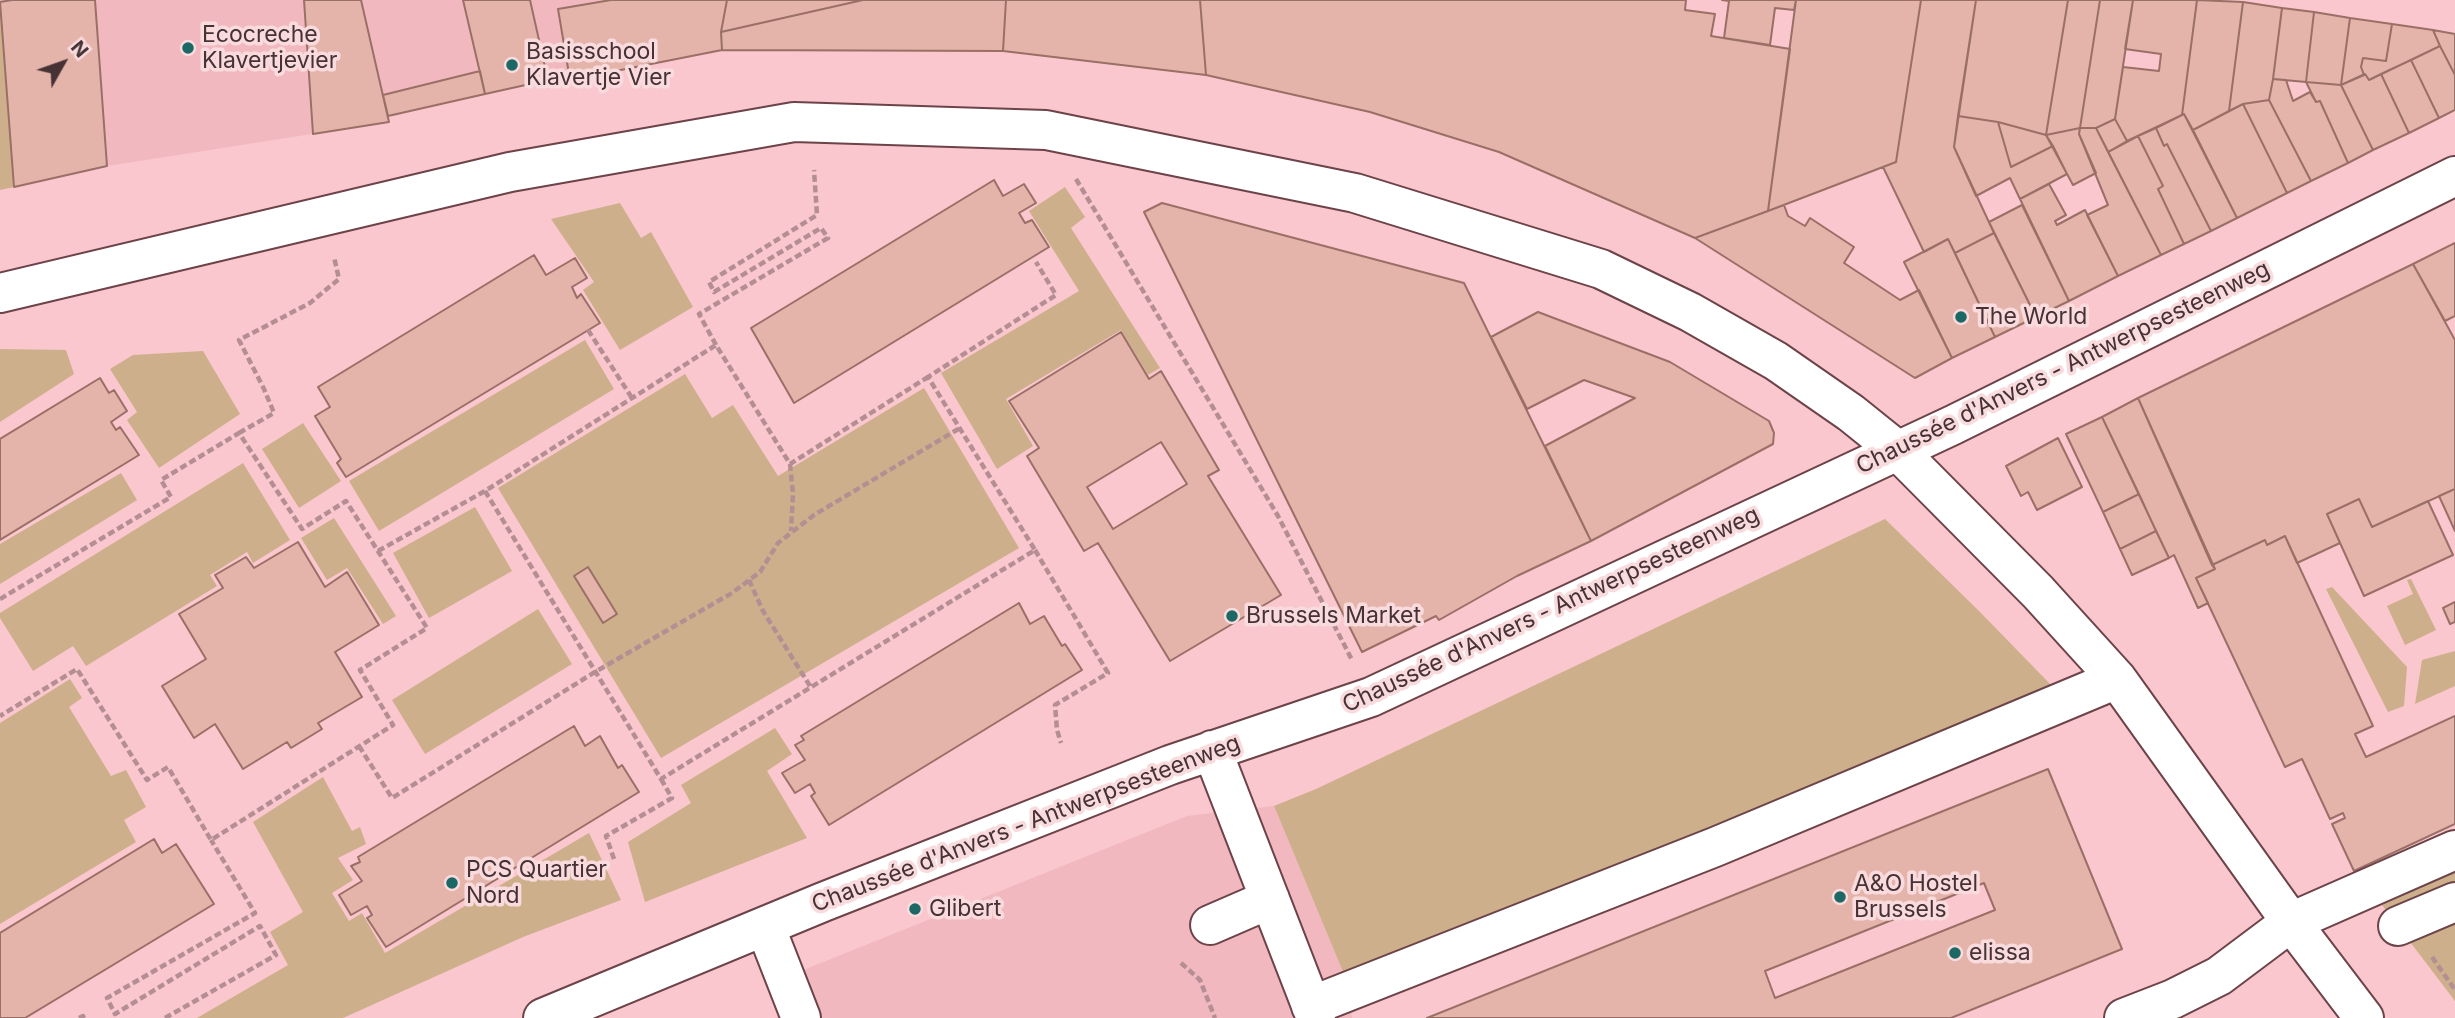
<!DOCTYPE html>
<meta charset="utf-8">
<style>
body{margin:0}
#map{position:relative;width:2455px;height:1018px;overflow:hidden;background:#f9c7cd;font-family:Inter,sans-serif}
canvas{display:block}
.north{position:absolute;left:28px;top:28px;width:70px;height:70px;-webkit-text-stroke:5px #f9dbdd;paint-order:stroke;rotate:50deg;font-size:19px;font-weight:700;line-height:28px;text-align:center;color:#463235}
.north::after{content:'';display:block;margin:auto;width:24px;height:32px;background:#463235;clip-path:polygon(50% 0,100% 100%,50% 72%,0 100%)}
</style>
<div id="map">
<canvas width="2455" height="1018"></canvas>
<div class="north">N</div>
</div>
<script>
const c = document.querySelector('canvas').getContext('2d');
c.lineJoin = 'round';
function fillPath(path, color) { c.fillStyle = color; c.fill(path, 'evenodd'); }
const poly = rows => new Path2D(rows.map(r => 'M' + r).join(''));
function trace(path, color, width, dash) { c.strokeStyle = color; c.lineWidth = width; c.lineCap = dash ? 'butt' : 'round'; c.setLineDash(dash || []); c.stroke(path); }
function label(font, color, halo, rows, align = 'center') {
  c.font = font + ' Inter,sans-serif'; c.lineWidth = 7; c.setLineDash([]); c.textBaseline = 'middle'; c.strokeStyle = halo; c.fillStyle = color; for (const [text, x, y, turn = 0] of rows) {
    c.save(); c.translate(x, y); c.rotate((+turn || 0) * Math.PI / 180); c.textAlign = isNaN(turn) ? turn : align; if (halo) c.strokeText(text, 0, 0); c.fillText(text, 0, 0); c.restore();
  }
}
fillPath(poly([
 [0,0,727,0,721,32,722,50,570,80,548,80,388,116,389,122,107,166,14,187],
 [1274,806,1346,979,1352,1018,775,1018,781,1016,771,991,766,985,1187,816]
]), '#f2b8bf');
fillPath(poly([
 [0,2,14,187,0,190],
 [1065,187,1085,217,1071,228,1160,368,1148,375,1121,330,1006,399,1033,446,997,469,941,373,1079,291,1029,211],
 [620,203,641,238,651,232,693,307,620,350,583,290,594,282,551,219],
 [585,340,614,389,379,531,349,481],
 [0,349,66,350,74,374,0,422],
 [203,351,240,414,159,468,127,420,137,412,110,369,133,355],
 [685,374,712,418,733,405,778,476,924,388,1019,548,661,758,498,488],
 [303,423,341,481,299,508,262,449],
 [243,463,290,540,253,563,247,552,210,575,217,586,86,666,73,646,33,671,0,618,0,613],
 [121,473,137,500,0,584,0,544],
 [475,507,512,571,429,618,393,553],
 [334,518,396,616,383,624,347,568,327,580,301,538],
 [1885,519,1979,611,2053,687,1346,979,1274,806,1316,789],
 [2411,579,2436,630,2405,645,2387,606,2413,594,2407,580],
 [2332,587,2407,667,2404,706,2388,712,2326,589],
 [538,609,572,664,425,754,392,700],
 [2455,651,2455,686,2415,704,2422,660],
 [70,679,82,698,69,707,111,776,126,770,146,807,124,820,136,842,0,924,0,723],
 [775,728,792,754,767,771,807,838,645,902,628,842,691,803,681,785],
 [323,777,352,831,360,827,366,844,338,858,353,880,332,893,349,921,362,913,385,953,589,833,621,900,523,937,343,1018,197,1018,288,965,270,932,303,912,253,822],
 [2455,872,2455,1001,2382,905]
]), '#ceaf8b');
const building = poly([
 [12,0,95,0,107,166,14,187,0,2,12,0],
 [304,0,361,0,389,122,313,134,304,0],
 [463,0,530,0,548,80,485,94,463,0],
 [611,0,727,0,721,32,722,50,570,80,558,9,611,0],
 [727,0,863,0,721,32,727,0],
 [863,0,1006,0,1003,51,722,50,721,32,863,0],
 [1006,0,1200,0,1206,75,1003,51,1006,0],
 [1200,0,1686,0,1685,10,1715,14,1711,36,1790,49,1768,211,1695,238,1499,152,1370,112,1206,75,1200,0],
 [1722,0,1796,0,1794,10,1775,8,1770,45,1724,38,1729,1,1722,0],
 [1796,0,1921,0,1896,162,1768,211,1796,0],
 [1921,0,1976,0,1954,147,1994,233,1955,253,1948,239,1924,252,1883,167,1896,162,1921,0],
 [1976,0,2068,0,2046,135,1998,122,1958,116,1976,0],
 [2068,0,2100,0,2080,128,2046,135,2068,0],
 [2100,0,2133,0,2115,119,2096,128,2080,128,2100,0],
 [2133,0,2197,0,2182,115,2127,141,2115,119,2123,67,2159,71,2161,54,2125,49,2133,0],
 [2197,0,2243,2,2229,111,2193,130,2184,114,2182,115,2197,0],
 [2243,2,2282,8,2273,79,2269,100,2243,104,2229,111,2243,2],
 [2282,8,2314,12,2306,82,2273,79,2282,8],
 [2314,12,2350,18,2341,85,2306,82,2314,12],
 [2350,18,2392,24,2386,61,2363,58,2361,67,2364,75,2341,85,2350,18],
 [2392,24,2433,30,2440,46,2369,80,2365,74,2364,75,2361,67,2363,58,2386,61,2392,24],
 [2433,30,2455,34,2455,75,2440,46,2433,30],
 [2440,46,2455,75,2455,110,2439,118,2411,60,2440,46],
 [2411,60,2439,118,2409,133,2381,74,2411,60],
 [480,71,485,94,388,116,383,95,480,71],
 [2365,74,2369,80,2381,74,2409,133,2373,150,2341,85,2365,74],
 [2273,79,2286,80,2293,101,2310,92,2316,102,2320,101,2348,163,2311,181,2269,100,2273,79],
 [2306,82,2341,85,2373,150,2348,163,2320,101,2316,102,2306,82],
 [2269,100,2311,181,2287,193,2243,104,2269,100],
 [2243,104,2287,193,2237,218,2193,130,2243,104],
 [2184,114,2237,218,2211,231,2167,144,2164,146,2156,128,2184,114],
 [1958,116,1998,122,2011,167,2053,146,2067,174,2020,199,2010,178,1976,196,1954,147,1958,116],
 [2115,119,2127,141,2108,152,2096,128,2115,119],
 [1998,122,2046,135,2053,146,2011,167,1998,122],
 [2080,128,2096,128,2161,255,2118,276,2087,215,2108,205,2079,134,2080,128],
 [2080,128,2079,134,2096,173,2073,185,2046,135,2080,128],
 [2156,128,2164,146,2167,144,2211,231,2184,244,2158,189,2163,186,2138,136,2156,128],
 [2138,136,2163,186,2158,189,2184,244,2161,255,2108,152,2138,136],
 [994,180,1003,196,1024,184,1036,203,1019,213,1025,223,1032,220,1049,247,794,403,751,328,994,180],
 [2049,184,2066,215,2055,221,2057,225,2085,210,2118,276,2069,301,2020,199,2049,184],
 [1162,203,1464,283,1591,541,1517,576,1439,620,1436,616,1362,652,1144,212,1162,203],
 [1784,205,1788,216,1805,226,1810,218,1854,247,1844,263,1900,300,1919,290,1952,358,1915,378,1695,238,1784,205],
 [2022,205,2069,301,2036,317,1989,222,2022,205],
 [1994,233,2036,317,1995,337,1955,253,1994,233],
 [1948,239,1995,337,1952,358,1904,262,1948,239],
 [2455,243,2455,316,2445,321,2413,264,2455,243],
 [534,255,546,275,575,258,587,278,572,287,577,298,581,294,600,323,346,477,337,463,341,459,315,416,330,407,318,387,534,255],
 [2413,264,2455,340,2455,489,2372,527,2359,499,2327,514,2340,543,2297,563,2285,536,2267,545,2265,540,2212,565,2138,398,2413,264],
 [1538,312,1670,362,1769,421,1774,433,1773,444,1591,541,1545,446,1635,398,1584,380,1527,409,1491,337,1538,312],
 [1121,332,1149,379,1161,371,1219,470,1208,476,1281,595,1170,661,1098,543,1084,551,1027,456,1039,448,1009,401,1121,332],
 [1161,442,1187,484,1113,529,1087,487,1161,442],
 [100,378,109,393,114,390,127,411,111,422,116,430,120,427,139,455,0,540,0,439,100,378],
 [2138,398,2215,569,2196,578,2208,603,2198,608,2174,555,2169,558,2102,417,2138,398],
 [2102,417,2139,494,2103,512,2066,434,2102,417],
 [2058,438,2082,487,2037,510,2028,492,2021,496,2006,466,2058,438],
 [2455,489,2455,531,2439,496,2455,489],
 [2139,494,2156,531,2120,549,2103,512,2139,494],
 [2359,499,2372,527,2428,501,2453,555,2364,596,2327,514,2359,499],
 [2156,531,2169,558,2132,575,2120,549,2156,531],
 [2285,536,2373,726,2355,734,2366,757,2455,716,2455,824,2354,871,2332,824,2345,818,2343,813,2330,819,2302,759,2285,767,2196,578,2215,569,2212,565,2265,540,2267,545,2285,536],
 [298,542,325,587,347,572,379,625,335,652,362,697,318,723,322,729,291,748,287,742,243,769,215,724,194,738,162,686,206,659,179,614,223,588,215,575,246,557,254,568,298,542],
 [588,567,617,614,603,623,574,576,588,567],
 [2455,602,2455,622,2450,624,2443,608,2455,602],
 [1019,603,1030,624,1044,616,1062,646,1065,644,1082,670,829,825,811,796,815,793,810,784,795,793,782,773,805,760,795,745,804,740,801,736,1019,603],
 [574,726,585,746,600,736,618,768,622,765,639,792,386,947,367,918,372,915,367,906,351,915,339,895,362,881,351,866,360,862,358,857,574,726],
 [2048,769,2122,949,1951,1018,1427,1018,2048,769],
 [1984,883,1995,910,1775,998,1765,971,1984,883],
 [154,839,162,853,176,844,214,904,25,1018,0,1018,0,933,154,839]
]);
fillPath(building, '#e4b4ab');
trace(building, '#9a6f66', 2);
const minor = poly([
 [0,293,510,172,794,122,1046,130,1355,193,1601,269,1690,312,1776,361,1851,413,1897,450,2038,592,2117,679,2291,922,2364,1018],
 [1212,750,1316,1018],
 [1210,925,1270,899],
 [765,926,801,1018],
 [2398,926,2455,902],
 [1311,1006,1715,847,2117,679],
 [543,1018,823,902,1170,765,1371,697,1953,425,2455,176],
 [2124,1018,2173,999,2219,976,2291,922,2455,850]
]);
trace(minor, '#6c4348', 42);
trace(poly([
 [1076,179,1278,516,1352,660],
 [588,330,632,398],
 [716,345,699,314,828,238,821,228,714,292,709,282,817,215,814,170],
 [239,433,274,413,264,389,239,340,310,303,339,279,334,257],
 [790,464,793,494,791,531],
 [485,491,661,779,1035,550,928,377,1056,295,1036,262],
 [1035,550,1108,673,1055,705,1057,730,1061,743],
 [378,551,485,491,716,345,790,464,928,377],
 [749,580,763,611,810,686],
 [0,599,171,497,161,480,239,433,302,529,346,501,427,628,360,670,393,725,211,840,168,767,147,780,77,669,0,716],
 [359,746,392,798,595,672,732,593,760,572,778,543,814,515,960,428],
 [614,859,606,836,672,798,661,779],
 [2432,957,2453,987,2455,986],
 [1181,963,1200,980,1215,1018],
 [79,1018,83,1016,84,1018],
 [165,1018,276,955,260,926,115,1014,107,998,255,913,211,840]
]), '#b48e93', 4.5, [7, 3.5]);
trace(minor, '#fff', 38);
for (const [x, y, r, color] of [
 [188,48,7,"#1b6865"],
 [512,65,7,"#1b6865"],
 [1961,317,7,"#1b6865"],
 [1232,616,7,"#1b6865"],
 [452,883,7,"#1b6865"],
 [1840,897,7,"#1b6865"],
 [915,909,7,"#1b6865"],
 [1955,953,7,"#1b6865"]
]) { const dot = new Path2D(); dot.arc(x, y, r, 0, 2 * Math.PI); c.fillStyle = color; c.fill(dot); trace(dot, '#f9dbdd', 2.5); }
label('23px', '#463235', '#f9dbdd', [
 ["Ecocreche",202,35],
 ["Klavertjevier",202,61],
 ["Basisschool",526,52],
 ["Klavertje Vier",526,78],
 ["The World",1975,317],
 ["Brussels Market",1246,616],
 ["PCS Quartier",466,870],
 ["Nord",466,896],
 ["A&O Hostel",1854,884],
 ["Brussels",1854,910],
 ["Glibert",929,909],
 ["elissa",1969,953]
], 'left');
label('23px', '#463235', '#f9dbdd', [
 ["Chaussée d'Anvers - Antwerpsesteenweg",2063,368,-26],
 ["Chaussée d'Anvers - Antwerpsesteenweg",1551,610,-25],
 ["Chaussée d'Anvers - Antwerpsesteenweg",1026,824,-21]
]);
</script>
